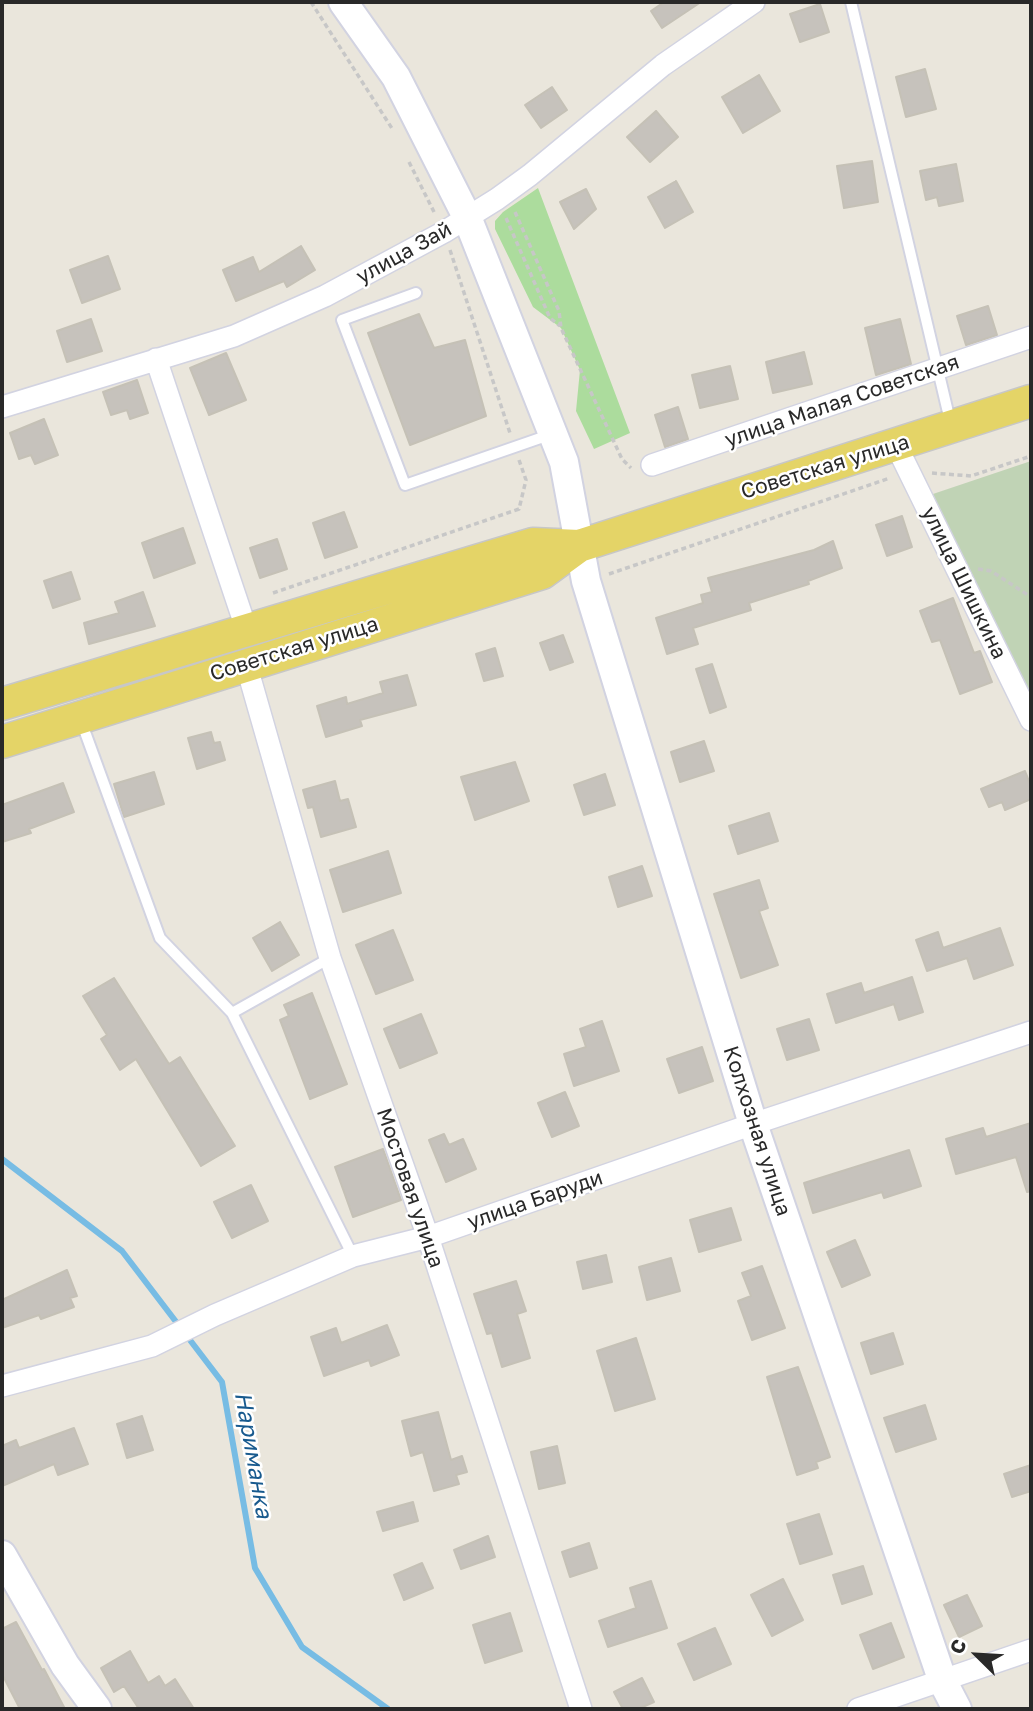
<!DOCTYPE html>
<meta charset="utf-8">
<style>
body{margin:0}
#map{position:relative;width:1033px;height:1711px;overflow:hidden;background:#eae6dc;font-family:"Golos Text",sans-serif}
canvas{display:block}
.frame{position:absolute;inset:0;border:4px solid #292929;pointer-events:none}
.north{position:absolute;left:942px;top:1620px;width:70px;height:70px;-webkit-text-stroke:5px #fff;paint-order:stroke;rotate:294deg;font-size:19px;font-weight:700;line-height:28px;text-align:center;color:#292929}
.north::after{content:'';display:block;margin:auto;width:24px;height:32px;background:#292929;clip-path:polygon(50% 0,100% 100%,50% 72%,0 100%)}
</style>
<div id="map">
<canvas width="1033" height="1711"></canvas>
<div class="frame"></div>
<div class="north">С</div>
</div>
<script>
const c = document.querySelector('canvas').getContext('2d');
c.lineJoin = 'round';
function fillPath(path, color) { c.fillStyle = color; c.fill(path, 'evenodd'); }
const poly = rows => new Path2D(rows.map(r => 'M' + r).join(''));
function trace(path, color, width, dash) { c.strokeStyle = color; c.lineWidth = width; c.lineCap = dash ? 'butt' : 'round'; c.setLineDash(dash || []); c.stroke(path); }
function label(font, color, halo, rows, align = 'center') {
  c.font = font + ' "Golos Text",sans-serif'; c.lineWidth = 5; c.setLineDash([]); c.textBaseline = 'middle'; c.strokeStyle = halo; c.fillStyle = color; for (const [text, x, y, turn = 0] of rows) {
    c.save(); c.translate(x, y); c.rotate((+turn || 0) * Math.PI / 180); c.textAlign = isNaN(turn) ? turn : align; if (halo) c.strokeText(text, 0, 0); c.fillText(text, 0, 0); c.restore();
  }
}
fillPath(poly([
 [538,188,630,433,594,449,576,411,580,370,561,328,533,307,495,229,495,221,503,212]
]), '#acdc9d');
fillPath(poly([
 [1031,461,1031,707,927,496]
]), '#c0d3b5');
trace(poly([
 [2,1159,122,1251,222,1382,255,1568,302,1647,388,1709]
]), '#77bce4', 6);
const building = poly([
 [664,2,701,2,662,28,651,11,664,2],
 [820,4,829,32,800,42,790,14,820,4],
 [925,69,936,109,906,117,896,77,925,69],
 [759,75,780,111,743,133,722,97,759,75],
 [552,87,567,110,541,128,525,105,552,87],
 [656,111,678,137,650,162,627,137,656,111],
 [872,161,878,202,844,208,837,166,872,161],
 [956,164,963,201,939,206,937,197,926,200,920,171,956,164],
 [676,181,693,212,665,228,648,197,676,181],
 [586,189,596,209,574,229,560,202,586,189],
 [301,246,315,270,287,287,284,281,236,301,223,270,253,257,259,272,301,246],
 [108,256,120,289,82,303,70,270,108,256],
 [988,306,997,335,966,345,957,316,988,306],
 [419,314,434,348,465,340,486,416,410,445,368,333,419,314],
 [91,319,102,351,67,362,57,331,91,319],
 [900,319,911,364,876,375,865,328,900,319],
 [804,352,812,384,773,393,766,362,804,352],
 [226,353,246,400,209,415,190,368,226,353],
 [730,366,738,399,700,408,692,375,730,366],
 [137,380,148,413,130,419,127,410,111,415,103,392,137,380],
 [678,407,688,439,665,447,655,415,678,407],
 [44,419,58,455,35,464,31,455,19,459,10,433,44,419],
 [344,512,357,547,325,558,313,523,344,512],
 [902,516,912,547,887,556,876,525,902,516],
 [183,528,195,563,154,578,142,543,183,528],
 [277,539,287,569,260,578,250,548,277,539],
 [833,541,842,568,808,581,809,584,749,603,751,610,693,628,698,644,667,654,656,618,703,603,701,595,712,592,708,578,814,550,833,541],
 [71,572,80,599,53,608,44,581,71,572],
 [143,592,155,626,89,644,84,623,119,613,115,602,143,592],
 [953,598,974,653,980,651,992,682,960,694,940,640,932,642,920,611,953,598],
 [563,635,573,662,550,670,540,643,563,635],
 [495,648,503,676,484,681,476,654,495,648],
 [712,664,726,707,710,713,696,669,712,664],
 [407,675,416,705,360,720,362,726,326,737,317,706,346,697,347,704,383,693,380,682,407,675],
 [211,732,214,743,220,742,225,760,197,769,188,738,211,732],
 [704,741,714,771,680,782,671,752,704,741],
 [515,762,529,801,475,820,461,777,515,762],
 [1025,771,1031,786,1031,799,1005,810,1002,802,989,807,981,789,1025,771],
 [154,772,164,804,124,817,114,784,154,772],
 [605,774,615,805,584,815,574,785,605,774],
 [335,781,340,801,348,799,356,827,321,837,313,807,308,808,303,790,335,781],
 [63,783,74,812,29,829,31,833,2,842,2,805,63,783],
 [769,813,778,841,738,854,729,826,769,813],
 [388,851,401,893,343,912,330,870,388,851],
 [642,866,652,896,618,907,609,877,642,866],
 [759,880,768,908,759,911,778,965,741,978,714,894,759,880],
 [280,922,299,955,272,971,253,938,280,922],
 [1000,928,1013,965,974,979,967,958,927,971,916,940,938,932,943,948,1000,928],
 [393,930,413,980,376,994,356,945,393,930],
 [912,977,923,1012,899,1020,894,1004,836,1023,827,994,861,983,864,993,912,977],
 [114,978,169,1064,180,1057,235,1146,201,1166,136,1059,120,1070,101,1039,107,1035,83,996,114,978],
 [312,993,347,1084,310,1099,280,1020,289,1016,284,1005,312,993],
 [421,1014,437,1053,400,1068,384,1029,421,1014],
 [809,1019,819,1050,787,1060,777,1029,809,1019],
 [602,1021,619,1071,574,1086,564,1054,586,1047,580,1029,602,1021],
 [702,1047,713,1081,679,1093,667,1059,702,1047],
 [565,1092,579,1126,552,1137,538,1103,565,1092],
 [1031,1123,1031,1191,1027,1192,1016,1157,956,1174,946,1139,983,1128,986,1137,1031,1123],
 [444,1134,449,1145,463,1139,476,1169,446,1182,429,1140,444,1134],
 [383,1149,401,1200,353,1217,335,1167,383,1149],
 [909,1150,921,1186,884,1198,882,1192,813,1213,804,1183,909,1150],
 [251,1185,268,1221,232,1238,214,1202,251,1185],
 [731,1208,741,1240,699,1252,690,1220,731,1208],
 [855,1240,870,1275,842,1287,827,1252,855,1240],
 [606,1255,612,1282,583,1289,577,1262,606,1255],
 [671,1258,680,1291,647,1300,639,1267,671,1258],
 [762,1266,785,1328,752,1340,738,1301,751,1296,742,1273,762,1266],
 [67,1270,77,1296,70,1298,74,1307,41,1319,39,1315,2,1328,2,1300,67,1270],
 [516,1281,526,1311,517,1314,530,1358,502,1367,492,1333,487,1334,474,1294,516,1281],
 [387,1325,399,1355,371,1366,369,1360,324,1376,311,1337,336,1328,341,1343,387,1325],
 [893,1333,903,1364,871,1374,861,1343,893,1333],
 [636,1338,655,1399,615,1411,597,1351,636,1338],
 [798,1367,830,1457,816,1462,818,1468,797,1475,767,1377,798,1367],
 [925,1405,936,1439,896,1452,884,1418,925,1405],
 [438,1412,451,1460,462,1456,467,1472,456,1475,459,1484,434,1491,423,1452,411,1456,402,1421,438,1412],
 [142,1416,153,1450,127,1458,117,1424,142,1416],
 [74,1428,88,1464,58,1475,54,1464,2,1486,2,1446,16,1440,19,1448,74,1428],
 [557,1446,565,1483,539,1489,531,1452,557,1446],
 [1031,1465,1031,1491,1012,1497,1004,1474,1031,1465],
 [413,1502,418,1521,383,1531,377,1512,413,1502],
 [819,1514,832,1554,800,1564,787,1524,819,1514],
 [488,1536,495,1557,461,1569,454,1550,488,1536],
 [589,1543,597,1568,570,1577,562,1552,589,1543],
 [422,1563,433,1588,404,1600,394,1575,422,1563],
 [863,1566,872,1594,842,1604,833,1575,863,1566],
 [783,1579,803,1620,772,1636,751,1595,783,1579],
 [651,1581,667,1628,608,1647,599,1621,636,1608,630,1588,651,1581],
 [967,1595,982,1626,959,1637,944,1605,967,1595],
 [510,1613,522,1651,485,1663,473,1625,510,1613],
 [16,1622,42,1670,44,1669,65,1709,20,1709,2,1674,2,1629,16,1622],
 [891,1623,904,1657,873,1669,860,1635,891,1623],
 [715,1628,731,1664,694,1680,678,1644,715,1628],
 [130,1651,148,1683,159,1676,165,1686,175,1679,194,1709,139,1709,124,1686,114,1692,101,1668,130,1651],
 [642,1678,654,1702,638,1709,623,1709,614,1692,642,1678]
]);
fillPath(building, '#c6c2bc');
trace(building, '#c5c1b6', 2);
const lane = poly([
 [851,2,951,425],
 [416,293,342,320,405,485,552,434],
 [81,721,160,938,232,1013,353,1256],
 [232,1013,330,958]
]);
const street = poly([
 [156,359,246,628],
 [2,407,234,336,325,296,444,232,497,199,530,175,663,65,754,2],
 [896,445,1031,720],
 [652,465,1031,337],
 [246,664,330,958,428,1237,581,1709],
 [2,1386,152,1346,215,1315,353,1256,428,1237,753,1124,1031,1032],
 [858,1709,1031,1650]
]);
const secondary = poly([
 [343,2,396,77,467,217,564,462,586,581,753,1124,943,1682,957,1709],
 [2,1555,65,1665,97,1709]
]);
const primary = poly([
 [2,704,533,544,579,546],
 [2,742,542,573,579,546,1031,401]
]);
trace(lane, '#d2d3e1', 14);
trace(street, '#d2d3e1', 24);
trace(secondary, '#d2d3e1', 32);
trace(primary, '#c7c7c7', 35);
trace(poly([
 [311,2,393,130],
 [409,162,435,214],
 [515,212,559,311,561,328,622,459,631,468],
 [506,218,550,318,560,326],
 [450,250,510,433],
 [932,473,971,476,1031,456],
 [978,569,991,571,1031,597],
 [609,574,890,478],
 [273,593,519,509,526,480,519,460]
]), '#c7c7c7', 3.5, [5, 3.5]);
trace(lane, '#fff', 10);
trace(street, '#fff', 21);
trace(secondary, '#fff', 28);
trace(primary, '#e4d467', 32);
label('21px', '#292929', '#fff', [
 ["улица Зай",404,253,-29],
 ["улица Малая Советская",842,401,-19],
 ["Советская улица",825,467,-17],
 ["улица Шишкина",964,583,64],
 ["Советская улица",294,649,-17],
 ["Колхозная улица",757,1131,72],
 ["Мостовая улица",410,1188,71],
 ["улица Баруди",535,1200,-19]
]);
label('italic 23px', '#185a8e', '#fff', [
 ["Нариманка",253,1455,80]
]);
</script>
